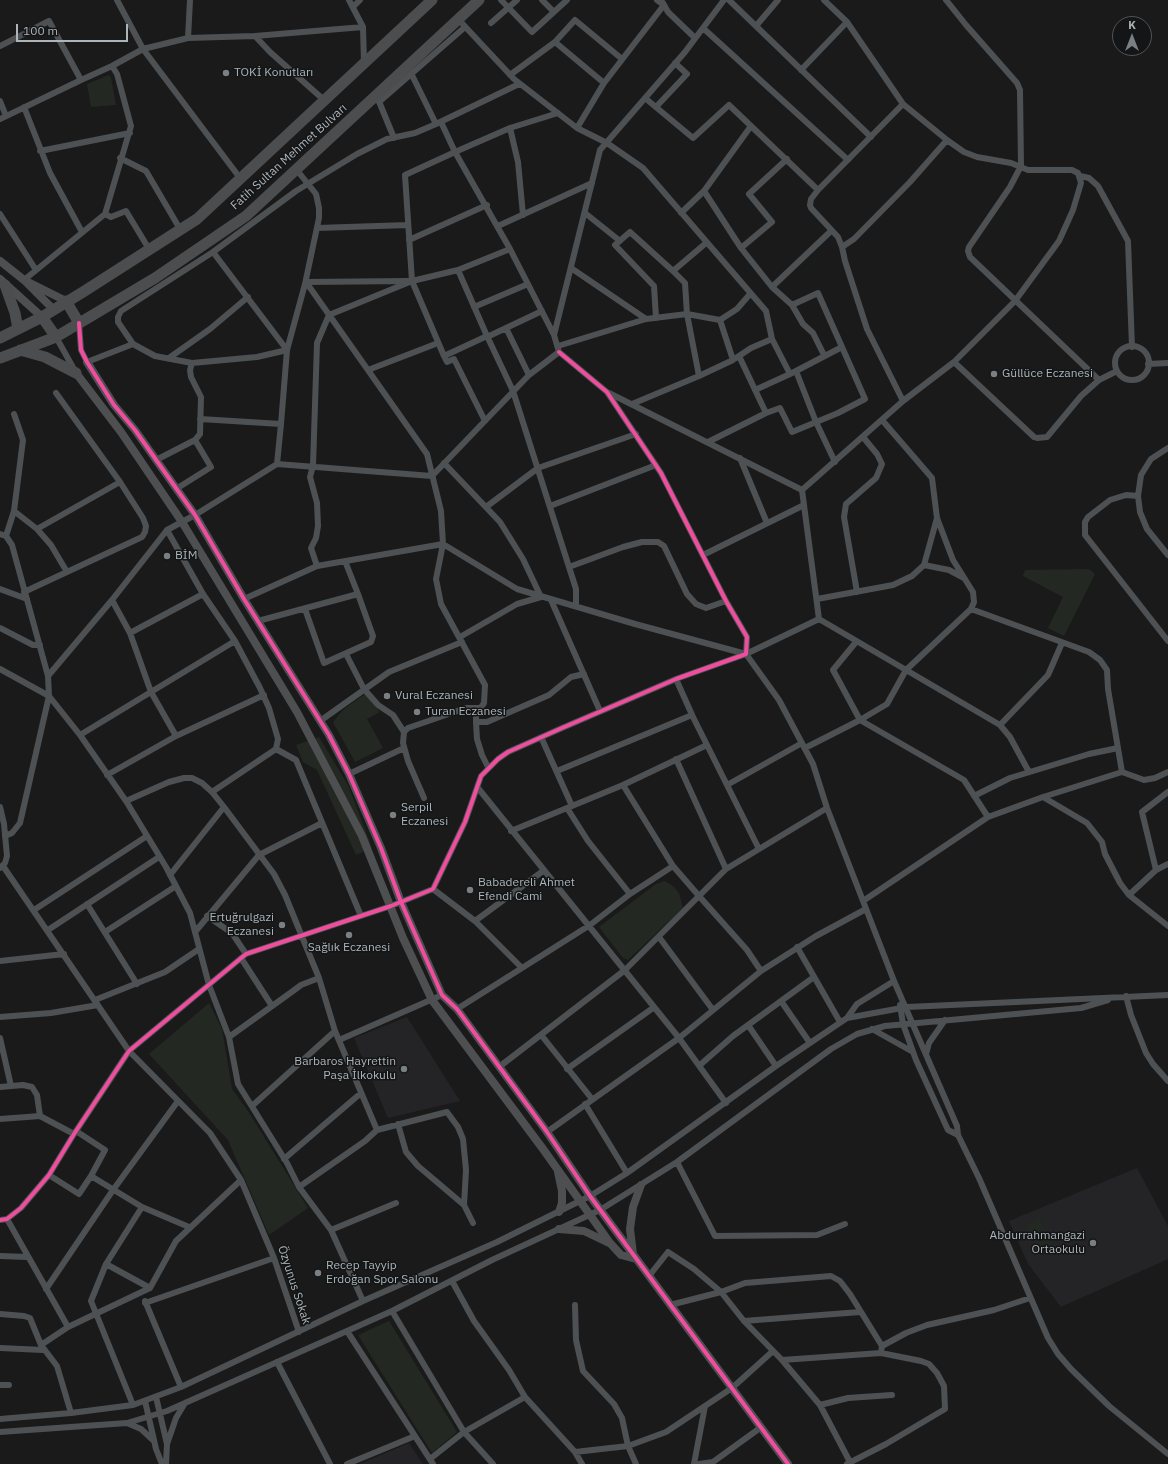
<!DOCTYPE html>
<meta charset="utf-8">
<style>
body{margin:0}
#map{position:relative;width:1168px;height:1464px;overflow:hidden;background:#1a1a1a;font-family:"IBM Plex Sans",sans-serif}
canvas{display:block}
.north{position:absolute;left:1112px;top:16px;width:40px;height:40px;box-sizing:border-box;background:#141516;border:1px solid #515558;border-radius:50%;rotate:0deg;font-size:11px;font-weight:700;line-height:16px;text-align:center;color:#acb5ba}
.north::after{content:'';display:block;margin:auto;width:14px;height:18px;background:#797f82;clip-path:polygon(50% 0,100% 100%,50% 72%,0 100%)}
.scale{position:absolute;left:16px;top:24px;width:112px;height:18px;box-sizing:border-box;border:2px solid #acb5ba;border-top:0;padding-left:5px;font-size:12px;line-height:14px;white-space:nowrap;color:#acb5ba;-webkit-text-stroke:3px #141516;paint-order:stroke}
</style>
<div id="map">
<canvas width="1168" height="1464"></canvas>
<div class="north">K</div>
<div class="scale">100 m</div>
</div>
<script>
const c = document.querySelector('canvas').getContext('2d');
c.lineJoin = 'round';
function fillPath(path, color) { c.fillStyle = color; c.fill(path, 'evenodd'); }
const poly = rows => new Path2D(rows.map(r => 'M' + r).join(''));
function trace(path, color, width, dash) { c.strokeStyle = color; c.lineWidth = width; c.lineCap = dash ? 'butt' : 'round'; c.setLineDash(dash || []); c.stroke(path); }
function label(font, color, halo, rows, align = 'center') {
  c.font = font + ' "IBM Plex Sans",sans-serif'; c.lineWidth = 3; c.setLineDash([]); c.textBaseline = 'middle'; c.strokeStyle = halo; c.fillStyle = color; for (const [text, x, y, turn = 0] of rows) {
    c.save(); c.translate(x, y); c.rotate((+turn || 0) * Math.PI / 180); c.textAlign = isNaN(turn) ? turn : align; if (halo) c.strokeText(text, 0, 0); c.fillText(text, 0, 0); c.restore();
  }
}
fillPath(poly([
 [407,1017,460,1101,388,1118,354,1038],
 [1137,1168,1168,1226,1168,1259,1061,1307,1028,1264,1009,1221],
 [409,1443,423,1464,360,1464]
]), '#242426');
fillPath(poly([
 [109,75,111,78,116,105,91,107,87,84],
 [1089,569,1095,574,1064,636,1048,628,1063,597,1023,576,1025,570],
 [365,694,380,712,367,719,383,748,355,762,333,722,343,710],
 [319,737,348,785,372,848,356,855,317,770,303,762,296,745],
 [665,881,674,887,679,893,683,908,628,960,623,958,599,927,656,884],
 [209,1003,222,1029,232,1089,248,1111,308,1208,269,1235,228,1140,149,1054],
 [1040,1219,1052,1245,1038,1251,1026,1226],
 [389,1321,457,1432,432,1453,358,1335]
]), '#232922');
trace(poly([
 [117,0,143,49,240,178],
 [349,0,363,27],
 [501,0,532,32,567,0],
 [542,0,554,12],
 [729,0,871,137],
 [946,0,966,25,1017,83,1020,90,1021,166,1010,187,969,247,968,251,970,257,1099,380],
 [663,3,668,12,695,38],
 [353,7,360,0],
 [458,19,514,79,577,128,607,143,643,168,766,311,772,339,790,374,796,371,816,422,835,462],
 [491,23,517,0],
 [756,26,778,0],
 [703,28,848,160],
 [255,36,363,27,364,63],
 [188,38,190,0],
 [555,42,604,83],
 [0,46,49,21,81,80,112,66,143,49,188,38,255,36,270,52,324,100],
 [801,70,847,22],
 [410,71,436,124],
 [510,75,555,42,575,20,622,59],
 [645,98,693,138,729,105,818,190],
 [378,99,394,138],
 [0,101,6,116],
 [379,102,465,27],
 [903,104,818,190,811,199,810,205,811,208,838,237,842,247,845,261,867,329,903,401],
 [24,107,50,173,82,232],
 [656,107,687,74,675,63],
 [0,119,81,80],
 [441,122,455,152,405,175,412,281,444,356,487,336,513,391,576,589,576,606],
 [510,128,518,162,523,215],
 [577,128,604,83,664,5,657,0],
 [40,151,130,133],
 [120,158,146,171,180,229],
 [1080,176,1089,178,1098,186,1128,241,1132,347],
 [704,191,741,248,772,222,749,194,787,159],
 [585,213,620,241],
 [681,213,704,191,751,126],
 [0,214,36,270],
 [105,214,111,217,126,211,149,249],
 [498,226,592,183],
 [317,228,408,225],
 [409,240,487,205],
 [842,247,854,239,910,182,947,140],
 [741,248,772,287,792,305],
 [510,249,554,335],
 [213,252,287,350],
 [571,268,646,319,687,314,685,283,673,271,706,243],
 [458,270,487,336],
 [24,280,105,214,131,126,117,74,112,66],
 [306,282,427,454,441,511,443,544,436,579,441,604,485,685,484,703,476,715,476,722,477,739,482,755,488,767],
 [306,282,408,281],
 [772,287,831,231],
 [474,307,528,284],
 [656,318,654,286,615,245,630,232,673,271],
 [720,320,737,309,750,294],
 [79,323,81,350,87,362,133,344],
 [506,328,529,375],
 [56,337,75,371],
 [487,337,542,311],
 [558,346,646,319],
 '1115 363a17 17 0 1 1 34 0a17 17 0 1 1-34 0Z',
 [287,350,257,357,192,363,155,356,133,344,118,322,118,317,121,311,213,252,296,191,357,154,387,139,415,133,436,124,519,84],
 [444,356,447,362,454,359,485,421],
 [169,358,210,329,248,297],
 [736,358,751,348,772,339],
 [954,362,1034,437,1037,438,1047,437,1081,396,1099,380,1117,371],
 [1148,364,1168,363],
 [368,370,438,343],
 [796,371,842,347,818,293,792,305,803,324,813,333,824,355],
 [755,390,790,374],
 [609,393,802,490,819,619,1000,725,1010,737,1029,772],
 [632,404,699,376,687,314,720,320,733,360,699,376],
 [766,413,780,408,792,432,838,413,865,399,842,347],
 [200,419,281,424,287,350,305,284,319,218,319,208,316,194,296,169],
 [708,442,766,413,739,356],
 [1168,448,1151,459,1141,475,1138,496,1140,512,1147,529,1168,555],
 [740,458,767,523],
 [156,460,195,440,200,434,201,397,191,377,190,370,192,363],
 [444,463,500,522,523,559,541,597,517,604,460,637],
 [277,464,281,424],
 [176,489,211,467,195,440],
 [802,490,903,401,954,362,1015,301,1059,241,1073,210,1081,183,1078,173,1072,170,1028,170,1011,163,977,157,964,152,947,140,903,104,847,22,824,0],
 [1138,496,1126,495,1110,500,1088,517,1085,522,1085,535,1168,641],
 [550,506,656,465],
 [486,507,538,468,636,434],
 [14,511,37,529,51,545,67,572],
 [937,518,953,560,973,592,974,602,971,609],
 [37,529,120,482],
 [167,530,195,515,277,464,432,476,529,375,559,352,554,335,600,150,685,52,724,0],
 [0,534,6,536,12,545,48,676,49,696,20,823,12,833,5,836],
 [6,536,14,511,23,440,14,414],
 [703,555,804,505],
 [924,565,949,570,964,578],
 [317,566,311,548,316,538,318,526,317,503,310,477,313,466,317,343,329,315,412,281,458,270,510,249,455,152,510,128,558,113],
 [569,567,623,547,642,542,658,542,664,546,687,594,696,604,706,608,726,601],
 [0,589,27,599],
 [24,592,142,537,145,532,146,526,143,518,120,482,56,393],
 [857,592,844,517,846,504,876,478,882,464,877,454,863,437],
 [244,599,317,566,443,544,517,589,635,624,746,654,779,700,813,764,827,808,894,981,857,1004,847,1018],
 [817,599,893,585,912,576,924,565,937,518,932,478,882,420],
 [112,600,130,633,151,692,176,736],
 [551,600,600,711],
 [305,609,324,663,371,642,373,636,358,594],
 [258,621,358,594,345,561],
 [0,628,33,645,40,645],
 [130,633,203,594],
 [856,642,833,670,860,720,964,780,988,817],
 [346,654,364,689,378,705,393,715,404,732],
 [746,654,819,619],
 [0,669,49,696,80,735,126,801,166,867,190,913,209,985,229,1037,238,1084,287,1163,299,1187,331,1230,363,1301],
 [48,676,112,600,167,530,203,594,235,641,260,688,269,708,278,739,276,749,296,760,361,916],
 [676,679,693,717,727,785],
 [320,721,389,672,462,642],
 [476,722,487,722,549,695,571,677,584,674],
 [1000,725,1048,675,1062,643],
 [80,735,235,641],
 [541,737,572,806],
 [707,745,623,785,673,866,699,896,726,869,827,808],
 [805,748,860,720,887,704,906,670,971,609,1089,652,1100,660,1107,670,1108,689,1122,772,1043,797,988,817,863,901],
 [676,759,726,869],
 [557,771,692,715],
 [1122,772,1144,780,1155,778,1168,772],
 [349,774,404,748],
 [107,775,176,736,264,695],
 [478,788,679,1038,726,1103],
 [212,792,276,749],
 [974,796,1010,778,1089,754,1118,748],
 [1043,797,1087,823,1102,842,1105,854,1120,883,1129,895,1168,926],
 [424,798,408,761,403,743,404,732,408,728,466,708,480,708],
 [126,801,169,782,184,778,192,778,202,783,212,792,224,807,274,874,285,895,319,978,335,1031,377,1130],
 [0,807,4,824,7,856,5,863,0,868],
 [567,808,588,841,630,894],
 [511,831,623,785],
 [759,849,727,785,802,743],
 [3,866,129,1051,210,1133,241,1180,274,1258,299,1332],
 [1156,870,1142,812,1168,792],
 [170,875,224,807],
 [433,889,475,921,522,968,590,925,630,894,673,866],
 [1129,895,1156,870,1168,864],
 [87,904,137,984],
 [34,910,147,836],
 [207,916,232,933,246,954],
 [475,921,543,871],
 [48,930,159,857],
 [105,932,176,886],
 [195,932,259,855,322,823],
 [659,937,713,1010],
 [797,947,840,1022],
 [241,958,272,1006],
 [0,961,64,954],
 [894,981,957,1126,958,1135,979,1178,1048,1338,1058,1354,1071,1369,1109,1406,1168,1454],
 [1126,996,1131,1015,1146,1053,1153,1064,1168,1081],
 [95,1000,165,972,199,949],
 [781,1001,810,1043],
 [900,1005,903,1024,916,1060,948,1130,958,1135],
 [457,1009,522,968],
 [0,1017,51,1013,98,1005],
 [748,1025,776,1066],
 [872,1029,913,1052],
 [542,1036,592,1099],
 [229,1037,293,991,301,985,319,978],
 [0,1038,11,1086],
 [339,1040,442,995],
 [926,1054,929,1043,945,1020],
 [700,1065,733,1036,814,977],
 [499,1067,625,970,699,896,747,950,761,971],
 [567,1069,653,1008],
 [0,1087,23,1085,32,1087,37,1095,40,1116],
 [585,1104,627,1173],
 [252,1106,335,1031],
 [0,1119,40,1116,74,1134],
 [398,1124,406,1152,418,1166,464,1205],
 [547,1132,679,1038,761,971,816,936,866,909],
 [284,1159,361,1093],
 [677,1162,715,1236,817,1235,845,1224],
 [49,1175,79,1194,91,1176,105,1150,76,1131],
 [91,1176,142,1207,189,1227],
 [299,1187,365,1141,377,1130,447,1112,458,1127,463,1139,466,1170,464,1205,473,1223],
 [7,1219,68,1327,41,1345],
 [0,1220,7,1219,21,1208,49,1175,74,1134,129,1051,246,954,391,906,433,889,465,822,481,776,498,759,508,752,562,728,676,679,746,654,747,637,726,601,661,473,607,392,559,352],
 [331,1230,396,1203],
 [0,1256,27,1257],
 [106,1264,150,1288],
 [649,1276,668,1252,694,1269,721,1292,744,1321,782,1360,820,1405,851,1464],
 [452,1281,474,1321,509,1370,525,1397,575,1452,582,1464],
 [46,1289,113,1190,178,1101],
 [145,1301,181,1387],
 [145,1303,274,1258],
 [575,1305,576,1340,583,1371,614,1404,622,1418,628,1446,636,1464],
 [670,1305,721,1292,745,1283,831,1276,840,1281,850,1294,882,1346,881,1353],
 [392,1311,464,1432,430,1459],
 [0,1314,24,1316,30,1318,41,1345,57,1366,71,1413],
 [744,1321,860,1312],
 [68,1327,150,1288,176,1241,241,1180],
 [347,1331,433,1464],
 [882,1346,906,1333,927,1325,994,1310,1030,1298],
 [0,1348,43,1350],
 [782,1360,881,1353,921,1361,929,1364,937,1373,944,1386,945,1409,886,1444,847,1464],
 [277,1362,330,1464],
 [0,1385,9,1385],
 [156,1397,167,1444,166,1464],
 [145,1401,156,1449,162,1464],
 [133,1405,91,1301,106,1264,142,1207],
 [820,1405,848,1398,892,1395],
 [0,1419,71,1413,133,1405,181,1387,363,1301,497,1242,590,1196,627,1173,776,1066,847,1018,907,1007,1168,995],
 [127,1423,141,1429,154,1441],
 [0,1432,127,1423,167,1411,392,1311,492,1260,600,1210,677,1162,831,1049,857,1034,885,1026,1081,1008,1108,1000],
 [167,1444,176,1418,185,1403],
 [575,1452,628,1446,666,1432,732,1388,773,1351],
 [347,1464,415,1436],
 [493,1464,464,1432,525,1397],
 [694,1464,705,1406],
 [699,1464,713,1462,760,1428]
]), '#4e5153', 6);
trace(poly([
 [0,261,24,280,66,301],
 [0,279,42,317],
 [24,280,53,309],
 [87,362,114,405,135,430,195,515,244,599,329,735,349,774,381,848,401,902,442,995,457,1009,547,1132,590,1196,788,1464],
 [76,373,121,432,182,522,297,712,362,836,403,938,432,1000,543,1149,610,1243,621,1255,636,1259],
 [558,1172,562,1191,562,1203,559,1212],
 [559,1229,584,1231,609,1243],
 [633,1254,630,1229,633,1207,641,1185]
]), '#4d4f51', 8);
trace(poly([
 [5,285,15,313,18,329],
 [66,301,79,323],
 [42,317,56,337],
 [0,338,42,317,83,292,197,219,432,0],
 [20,350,45,357,76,373],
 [0,358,56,337,155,278,246,216,479,0]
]), '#4b4d4f', 11);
trace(poly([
 [79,323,81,350,87,362,114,405,135,430,195,515,244,599,329,735,349,774,381,848,401,902,442,995,457,1009,547,1132,590,1196,788,1464],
 [0,1220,7,1219,21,1208,49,1175,74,1134,129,1051,246,954,391,906,433,889,465,822,481,776,498,759,508,752,562,728,676,679,746,654,747,637,726,601,661,473,607,392,559,352]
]), '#ef4d9e', 4);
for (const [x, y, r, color] of [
 [226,73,4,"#797f82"],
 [994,374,4,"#797f82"],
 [167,556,4,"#797f82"],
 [387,696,4,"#797f82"],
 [417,712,4,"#797f82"],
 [393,815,4,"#797f82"],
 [470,890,4,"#797f82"],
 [282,925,4,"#797f82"],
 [349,935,4,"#797f82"],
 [404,1069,4,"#797f82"],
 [1093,1243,4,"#797f82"],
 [318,1273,4,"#797f82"]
]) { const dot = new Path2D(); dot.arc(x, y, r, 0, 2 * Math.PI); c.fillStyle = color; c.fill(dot); trace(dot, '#141516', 1.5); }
label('12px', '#acb5ba', '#141516', [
 ["TOKİ Konutları",234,73],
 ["Güllüce Eczanesi",1002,374],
 ["BİM",175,556],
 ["Vural Eczanesi",395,696],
 ["Turan Eczanesi",425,712],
 ["Serpil",401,808],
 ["Eczanesi",401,822],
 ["Babadereli Ahmet",478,883],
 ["Efendi Cami",478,897],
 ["Ertuğrulgazi",274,918,"right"],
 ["Eczanesi",274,932,"right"],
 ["Sağlık Eczanesi",349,948,"center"],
 ["Barbaros Hayrettin",396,1062,"right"],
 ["Paşa İlkokulu",396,1076,"right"],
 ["Abdurrahmangazi",1085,1236,"right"],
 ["Ortaokulu",1085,1250,"right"],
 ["Recep Tayyip",326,1266],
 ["Erdoğan Spor Salonu",326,1280]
], 'left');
label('12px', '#acb5ba', '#141516', [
 ["Fatih Sultan Mehmet Bulvarı",289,157,-42],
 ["Özyunus Sokak",294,1285,72]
]);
</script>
